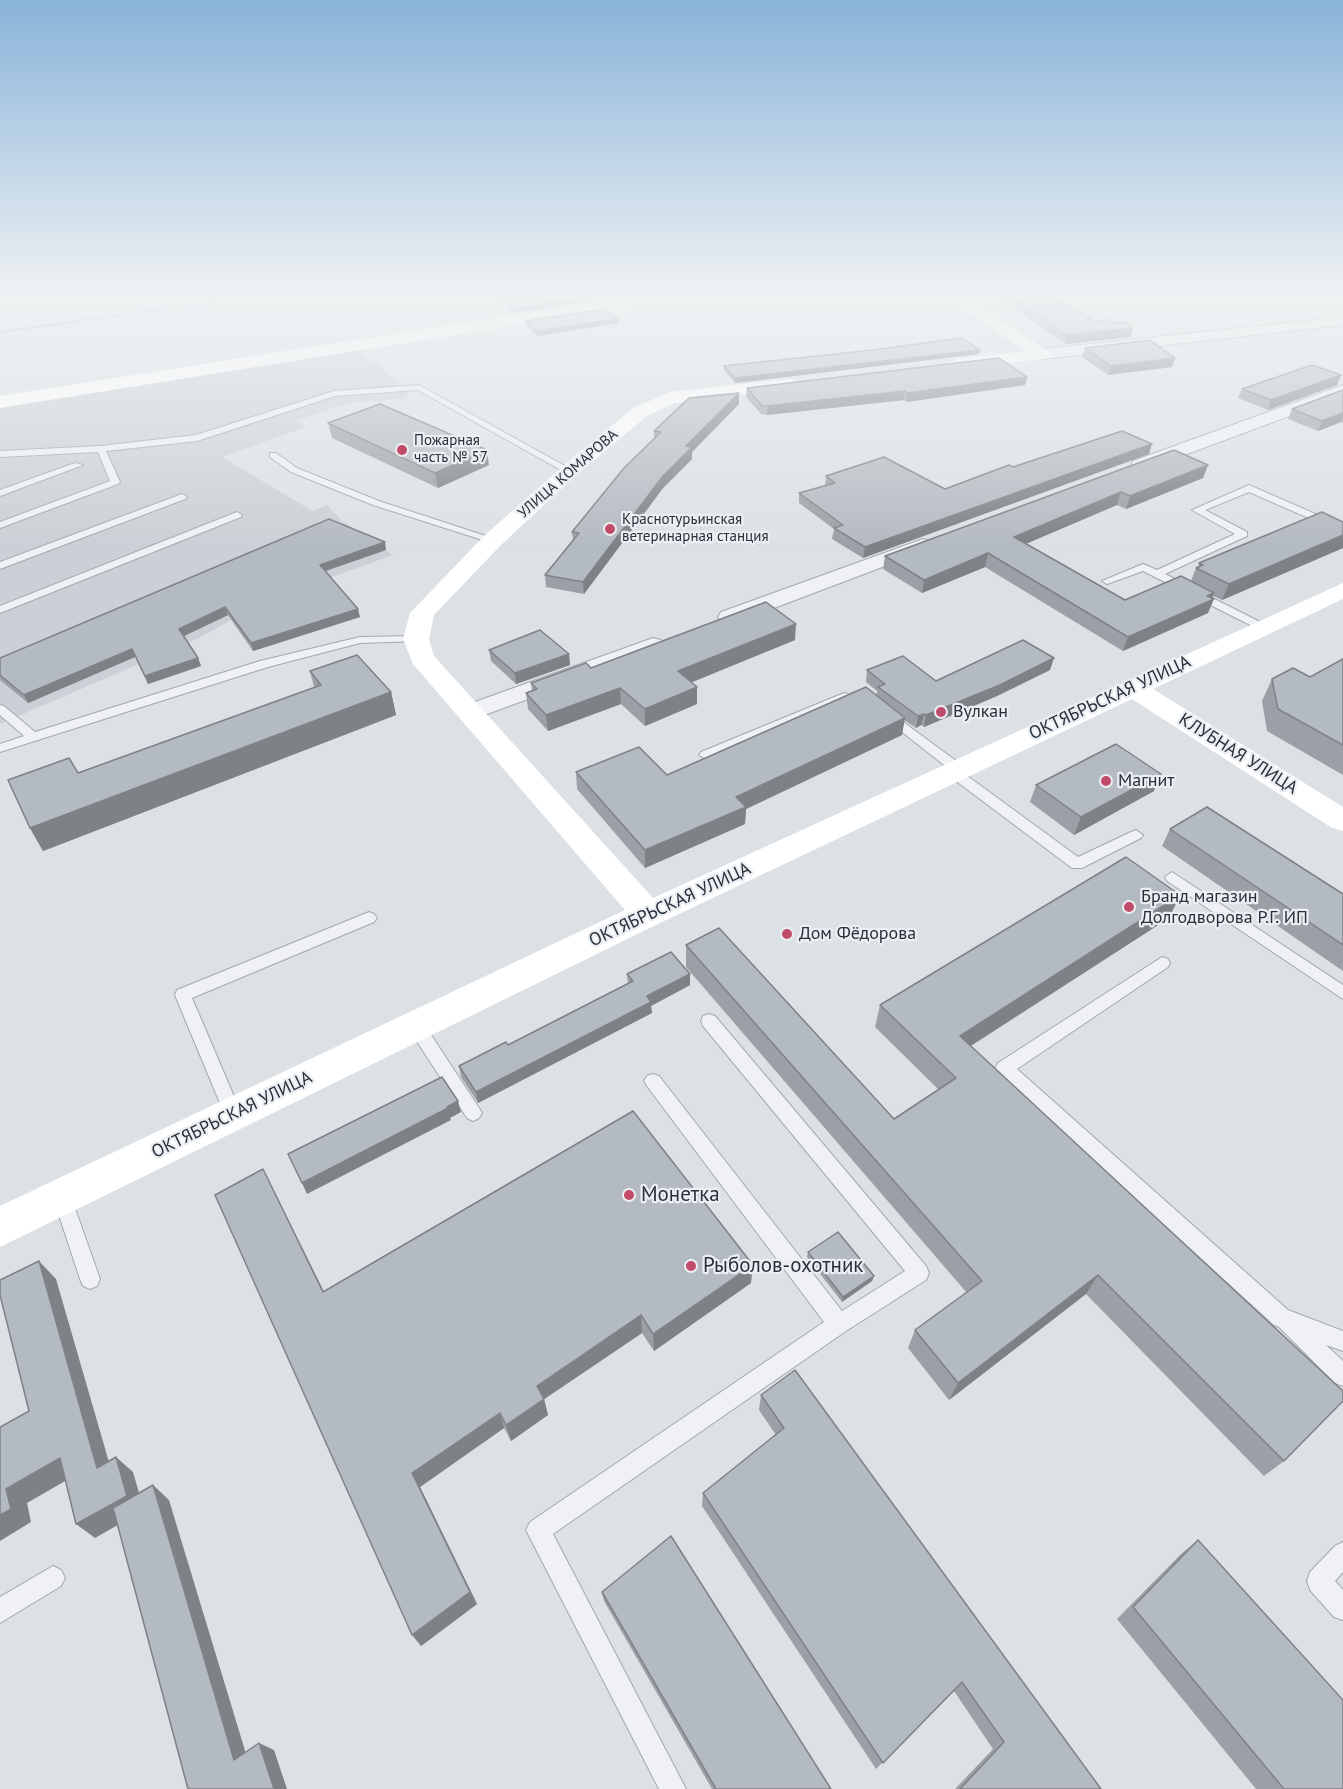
<!DOCTYPE html>
<meta charset="utf-8">
<style>
body{margin:0}
canvas{display:block;background:#dce1e5}
</style>
<canvas width="1343" height="1789"></canvas>
<script>
const c = document.querySelector('canvas').getContext('2d');
c.lineJoin = 'round';
function fillPath(path, color) { c.fillStyle = color; c.fill(path, 'evenodd'); }
const poly = rows => new Path2D(rows.map(r => 'M' + r).join(''));
function trace(path, color, width, dash) { c.strokeStyle = color; c.lineWidth = width; c.lineCap = dash ? 'butt' : 'round'; c.setLineDash(dash || []); c.stroke(path); }
function label(font, color, halo, rows, align = 'center') {
  c.font = font + ' "PT Sans",sans-serif'; c.lineWidth = 4.5; c.setLineDash([]); c.textBaseline = 'middle'; c.strokeStyle = halo; c.fillStyle = color; for (const [text, x, y, turn = 0] of rows) {
    c.save(); c.translate(x, y); c.rotate((+turn || 0) * Math.PI / 180); c.textAlign = isNaN(turn) ? turn : align; if (halo) c.strokeText(text, 0, 0); c.fillText(text, 0, 0); c.restore();
  }
}
fillPath(poly([
 [359,349,409,393,406,399,350,402,295,421,305,427,222,457,313,511,327,505,342,521,393,555,263,602,199,638,0,724,0,406]
]), '#cbd0d6');
fillPath(poly([
 [274,295,292,295,215,303,0,333,0,331,215,301,274,295]
]), '#9ab1c2');
const lane = poly([
 [17,295,25,295,0,312,0,307,17,295],
 [419,385,574,471,566,473,418,390,335,396,197,441,106,451,120,482,118,484,0,528,0,522,110,481,98,452,0,457,0,451,101,446,196,435,334,391,419,385],
 [270,453,276,453,297,468,379,501,498,540,489,542,373,505,291,472,270,457,270,453],
 [75,463,83,465,0,496,0,490,75,463],
 [1249,485,1343,526,1343,533,1249,492,1205,510,1247,532,1247,536,1165,574,1266,625,1266,629,1258,629,1143,571,1107,584,1102,581,1143,564,1157,570,1235,534,1192,510,1249,485],
 [182,494,187,497,185,499,0,569,0,562,182,494],
 [237,512,242,515,241,517,0,613,0,606,237,512],
 [416,636,420,637,420,641,360,643,268,667,0,752,0,744,24,736,0,715,0,705,4,706,35,732,260,661,360,637,416,636],
 [844,693,848,694,850,697,848,700,711,758,706,759,699,755,701,752,844,693],
 [887,710,963,766,965,769,962,772,1078,857,1131,832,1136,830,1143,835,1141,838,1082,868,1072,868,948,775,946,772,949,769,883,717,881,714,887,710],
 [1172,872,1343,985,1343,999,1167,881,1165,877,1172,872],
 [369,912,374,914,377,918,374,922,192,998,242,1115,239,1120,233,1123,227,1120,175,995,177,990,369,912],
 [1162,957,1168,959,1170,963,1168,967,1017,1069,1288,1310,1343,1331,1343,1351,1326,1345,1343,1361,1343,1386,1335,1383,1279,1327,1274,1325,998,1073,995,1068,998,1063,1162,957],
 [709,1014,715,1016,926,1266,929,1273,926,1280,846,1331,553,1534,686,1789,659,1789,526,1530,530,1522,824,1322,647,1086,644,1081,647,1076,653,1074,659,1076,842,1311,905,1271,703,1026,701,1021,703,1016,709,1014],
 [416,1019,422,1021,479,1108,482,1113,479,1118,473,1121,467,1118,410,1031,408,1026,410,1021,416,1019],
 [62,1188,69,1191,71,1197,100,1279,97,1286,90,1289,83,1286,80,1279,53,1197,55,1191,62,1188],
 [1343,1542,1343,1572,1335,1581,1343,1590,1343,1620,1334,1617,1310,1590,1307,1581,1310,1572,1335,1546,1343,1542],
 [53,1566,61,1570,65,1578,61,1586,0,1623,0,1597,53,1566]
]);
const street = poly([
 [1343,317,1343,325,1043,359,1035,354,1043,349,1343,317],
 [1343,385,1343,396,1147,469,1140,471,1133,469,1131,465,1133,461,1343,385],
 [923,539,930,541,933,545,930,549,737,622,729,624,721,622,718,617,721,612,923,539],
 [653,638,661,640,665,645,661,650,479,717,470,720,461,717,457,712,461,707,653,638]
]);
trace(lane, '#a2a8ae', 2);
trace(street, '#a2a8ae', 2);
fillPath(lane, '#eff1f4');
fillPath(street, '#eff1f4');
fillPath(poly([
 [642,295,681,295,673,300,0,408,0,396,642,295],
 [944,295,963,295,1052,354,1049,358,1043,359,957,369,951,368,948,364,951,360,957,359,1026,351,944,295],
 [790,379,796,380,799,384,796,388,674,403,647,416,576,475,501,545,434,615,429,639,434,656,653,898,1343,583,1343,599,1153,689,1343,807,1343,831,1332,828,1132,699,660,923,0,1247,0,1206,625,910,413,664,403,639,410,613,485,535,562,467,633,408,670,392,790,379]
]), '#fff');
fillPath(poly([
 [1000,295,1049,295,1095,321,1116,323,1131,337,1065,344,1000,298],
 [501,297,590,301,513,313,501,302],
 [526,321,619,323,537,336,527,326],
 [1085,348,1172,367,1108,375,1082,357],
 [980,350,979,354,735,383,724,370,724,366],
 [1341,375,1337,385,1268,410,1238,398,1242,389],
 [1027,377,1025,385,906,402,904,400,767,415,761,414,746,397,747,388],
 [1343,390,1343,423,1341,422,1318,431,1288,419,1292,409],
 [739,404,692,452,692,459,663,488,584,594,546,587,545,575,573,540,572,532,654,438,654,431],
 [328,423,489,465,438,488,332,438],
 [1149,454,863,558,832,539,834,529,799,503,799,493,825,486,826,476,945,489,1013,467],
 [1208,465,1203,478,1126,509,1117,505,1026,544,1125,600,1191,581,1196,568,1198,567,1199,563,1343,522,1343,548,1222,600,1213,596,1208,613,1123,651,985,567,922,593,883,569,885,556],
 [386,550,326,571,360,617,253,651,228,615,184,636,198,658,201,666,148,684,135,657,28,703,0,680,0,658],
 [795,640,691,682,697,704,645,726,621,704,548,731,528,709,526,693,532,691,531,683,591,668],
 [489,650,569,654,570,665,516,684,491,661],
 [1343,659,1343,775,1267,731,1262,701,1272,679,1310,677],
 [867,670,936,681,1050,670,997,696,924,727,921,725,916,728,904,720,902,735,746,809,745,824,645,868,577,789,576,772,667,775,876,696,877,691,866,682],
 [310,671,391,692,396,715,43,851,30,828,78,773,314,687],
 [1036,785,1154,791,1074,835,1030,802],
 [1170,829,1343,894,1343,971,1162,846],
 [1180,895,1169,918,971,1046,1284,1461,1264,1476,1086,1294,949,1400,908,1348,915,1330,967,1293,686,967,686,945,894,1119,939,1090,875,1027,880,1005],
 [627,974,690,974,690,985,651,1006,652,1013,478,1103,461,1077,459,1066,508,1045,628,984],
 [273,1189,324,1292,751,1283,654,1351,642,1333,544,1399,548,1415,511,1441,504,1428,420,1487,477,1604,421,1646],
 [808,1252,874,1276,872,1281,842,1302,807,1257],
 [761,1395,1101,1789,955,1789,993,1749,954,1691,876,1769,702,1506,703,1493,776,1435,759,1410],
 [1198,1540,1343,1789,1256,1789,1117,1619,1181,1554],
 [602,1592,831,1789,712,1789,604,1601]
]), '#9ba0a6');
fillPath(poly([
 [590,296,590,301,513,313,513,309],
 [618,319,619,323,537,336,537,331],
 [1133,328,1131,337,1065,344,1067,335],
 [980,350,979,354,735,383,735,378],
 [1175,358,1172,367,1108,375,1111,366],
 [1341,375,1337,385,1268,410,1271,400],
 [1027,377,1025,385,906,402,907,393],
 [905,391,904,400,767,415,767,406],
 [739,393,739,404,692,452,692,459,663,488,584,594,583,582,686,446],
 [1343,413,1343,418,1341,422,1318,431,1322,421],
 [1152,444,1149,454,863,558,865,547],
 [487,450,489,465,438,488,435,473],
 [1208,465,1203,478,1126,509,1130,496],
 [1121,492,1117,505,1011,550,1014,537],
 [1343,535,1343,548,1222,600,1229,584],
 [385,542,386,550,322,572,320,565],
 [988,553,985,567,922,593,924,580],
 [1214,593,1211,600,1214,599,1208,613,1123,651,1128,637],
 [225,607,228,615,182,637,179,629],
 [358,609,360,617,253,651,251,643],
 [796,624,795,640,678,688,678,671],
 [132,649,135,657,28,703,24,695],
 [569,654,570,665,516,684,515,673],
 [198,658,201,666,148,684,145,676],
 [1054,658,1050,670,997,696,924,727,926,715],
 [697,687,697,704,645,726,645,709],
 [620,688,621,704,548,731,546,715],
 [391,692,396,715,43,851,30,828],
 [924,714,921,725,916,728,918,716],
 [905,718,902,735,746,809,745,824,645,868,645,850,736,797],
 [1161,774,1154,791,1074,835,1081,817],
 [1180,895,1169,918,953,1057,960,1036],
 [690,974,690,985,651,1006,652,1013,478,1103,476,1092,647,996],
 [458,1101,461,1112,450,1118,451,1120,307,1194,302,1183],
 [263,1169,273,1189,333,1310,323,1292],
 [39,1261,56,1279,115,1483,97,1468],
 [753,1265,751,1283,654,1351,653,1334],
 [1098,1275,1086,1294,949,1400,958,1383],
 [874,1276,872,1281,842,1302,843,1297],
 [641,1315,642,1333,540,1402,537,1386],
 [544,1399,548,1415,511,1441,506,1425],
 [500,1413,504,1428,420,1487,477,1604,421,1646,412,1635,412,1473],
 [116,1457,133,1472,144,1510,95,1538,76,1524],
 [60,1458,79,1473,27,1503,31,1522,0,1541,0,1515,6,1489],
 [153,1485,169,1500,250,1767,234,1760],
 [259,1743,274,1750,287,1789,274,1789]
]), '#7e8287');
const building = poly([
 [514,295,589,295,590,296,513,309,501,297,514,295],
 [1010,295,1049,295,1095,321,1110,320,1116,323,1125,322,1133,328,1067,335,1010,295],
 [605,309,618,319,537,331,526,321,605,309],
 [962,338,980,350,735,378,724,366,873,350,962,338],
 [1150,340,1175,358,1111,366,1085,348,1150,340],
 [999,358,1027,377,907,393,905,391,767,406,762,406,747,388,999,358],
 [1312,365,1341,375,1271,400,1242,389,1312,365],
 [1343,390,1343,413,1322,421,1292,409,1343,390],
 [739,393,686,446,692,447,663,476,583,582,545,575,579,533,572,532,624,468,661,432,654,431,689,398,739,393],
 [380,404,487,450,435,473,328,423,380,404],
 [1122,431,1152,444,865,547,834,528,843,525,799,493,835,483,826,476,884,457,945,489,1009,465,1013,467,1122,431],
 [1174,450,1208,465,1130,496,1121,492,1014,537,1125,600,1181,576,1214,593,1207,596,1214,599,1128,637,988,553,924,580,885,556,1174,450],
 [1322,512,1343,522,1343,535,1229,584,1196,568,1203,565,1199,563,1322,512],
 [329,519,385,542,320,565,358,609,251,643,225,607,179,629,198,658,145,676,132,649,24,695,0,675,0,658,329,519],
 [766,602,796,624,678,671,697,687,645,709,620,688,546,715,526,693,537,689,531,683,586,663,591,668,766,602],
 [540,630,569,654,515,673,489,650,540,630],
 [1023,640,1054,658,1000,685,926,715,924,714,918,716,878,687,885,684,867,670,903,656,936,681,1023,640],
 [357,655,391,692,30,828,8,780,69,758,78,773,321,685,310,671,357,655],
 [1343,659,1343,745,1278,709,1272,679,1293,668,1310,677,1343,659],
 [866,687,905,718,736,797,746,807,645,850,576,772,639,747,667,775,866,687],
 [1116,744,1161,774,1081,817,1036,785,1116,744],
 [1207,807,1343,894,1343,945,1170,829,1207,807],
 [1126,857,1180,895,960,1036,1343,1391,1343,1401,1284,1461,1098,1275,958,1383,915,1330,982,1281,686,945,719,928,894,1119,956,1078,880,1005,1126,857],
 [671,952,690,974,647,996,651,1002,476,1092,459,1066,506,1042,508,1045,633,981,627,974,671,952],
 [442,1077,458,1101,447,1107,448,1108,302,1183,288,1154,442,1077],
 [633,1111,753,1265,653,1334,641,1315,537,1386,544,1399,506,1425,500,1413,412,1473,470,1592,412,1635,215,1195,263,1169,323,1292,633,1111],
 [838,1232,874,1276,843,1297,808,1252,838,1232],
 [39,1261,97,1468,116,1457,127,1496,76,1524,60,1458,6,1489,11,1509,0,1515,0,1427,29,1411,0,1295,0,1280,39,1261],
 [795,1370,1101,1789,960,1789,1004,1742,962,1682,883,1763,703,1493,784,1428,761,1395,795,1370],
 [153,1485,234,1760,259,1743,274,1789,188,1789,113,1508,153,1485],
 [671,1536,831,1789,716,1789,602,1592,671,1536],
 [1198,1540,1343,1700,1343,1789,1284,1789,1133,1607,1198,1540]
]);
fillPath(building, '#b4bac1');
trace(building, '#7e8287', 1.5);
const sky = c.createLinearGradient(0, 0, 0, 546);
sky.addColorStop(0, '#89b3d9');
sky.addColorStop(0.54, '#eff2f3');
sky.addColorStop(1, '#eff2f300');
c.fillStyle = sky;
c.fillRect(0, 0, 1343, 546);
for (const [x, y, r, color] of [
 [402,450,6,"#c14b68"],
 [610,529,6,"#c14b68"],
 [941,712,6,"#c14b68"],
 [1106,781,6,"#c14b68"],
 [1129,907,6,"#c14b68"],
 [787,934,6,"#c14b68"],
 [629,1195,6,"#c14b68"],
 [691,1266,6,"#c14b68"]
]) { const dot = new Path2D(); dot.arc(x, y, r, 0, 2 * Math.PI); c.fillStyle = color; c.fill(dot); trace(dot, '#ebeff3', 2); }
label('15px', '#28303a', '#ebeff3', [
 ["Пожарная",414,441],
 ["часть № 57",414,458],
 ["Краснотурьинская",622,520],
 ["ветеринарная станция",622,537]
], 'left');
label('15px', '#28303a', '#ebeff3', [
 ["УЛИЦА КОМАРОВА",568,474,-41]
]);
label('18px', '#28303a', '#ebeff3', [
 ["ОКТЯБРЬСКАЯ УЛИЦА",1110,698,-25],
 ["КЛУБНАЯ УЛИЦА",1238,754,32],
 ["ОКТЯБРЬСКАЯ УЛИЦА",670,905,-25],
 ["ОКТЯБРЬСКАЯ УЛИЦА",232,1115,-26]
]);
label('18px', '#28303a', '#ebeff3', [
 ["Вулкан",953,712],
 ["Магнит",1118,781],
 ["Бранд магазин",1141,897],
 ["Долгодворова Р.Г. ИП",1141,918],
 ["Дом Фёдорова",799,934]
], 'left');
label('21px', '#28303a', '#ebeff3', [
 ["Монетка",641,1195],
 ["Рыболов-охотник",703,1266]
], 'left');
</script>
